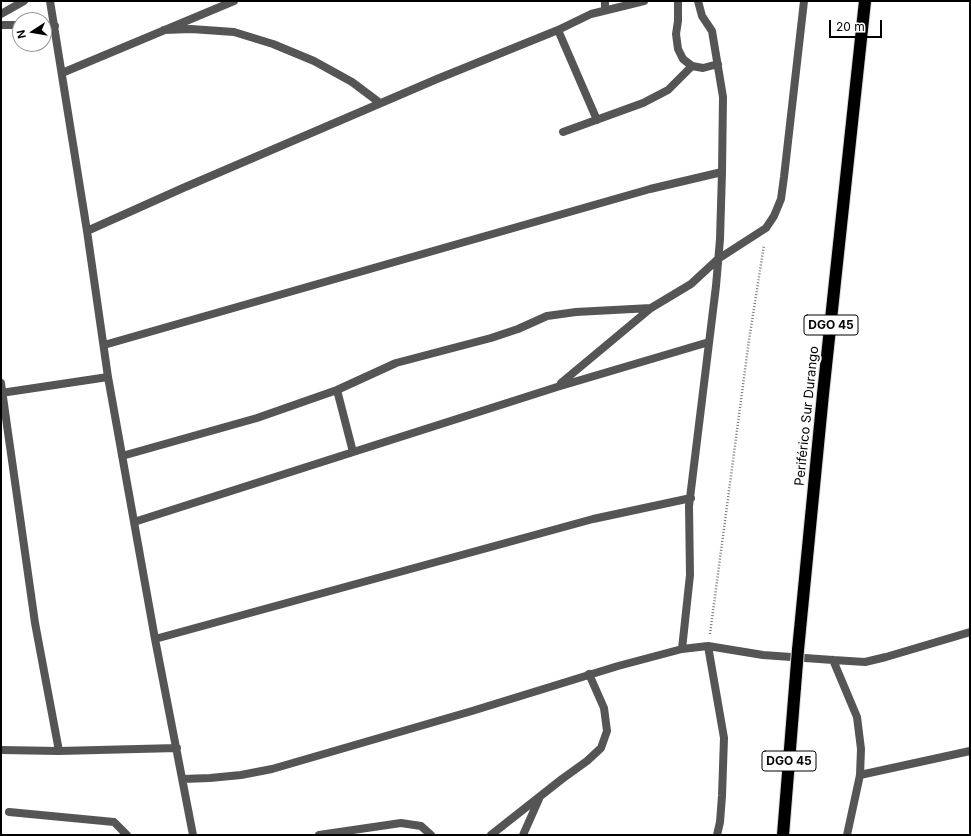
<!DOCTYPE html>
<meta charset="utf-8">
<style>
body{margin:0}
#map{position:relative;width:971px;height:836px;overflow:hidden;background:#fff;font-family:Inter,sans-serif}
canvas{display:block}
.frame{position:absolute;inset:0;border:2px solid #000;pointer-events:none}
.north{position:absolute;left:12px;top:12px;width:40px;height:40px;box-sizing:border-box;background:#fff;border:1px solid #999;border-radius:50%;rotate:258deg;font-size:11px;font-weight:700;line-height:16px;text-align:center;color:#000}
.north::after{content:'';display:block;margin:auto;width:14px;height:18px;background:#000;clip-path:polygon(50% 0,100% 100%,50% 72%,0 100%)}
.scale{position:absolute;left:829px;top:20px;width:53px;height:18px;box-sizing:border-box;border:2px solid #000;border-top:0;padding-left:5px;font-size:12px;line-height:14px;white-space:nowrap;color:#000;-webkit-text-stroke:3px #fff;paint-order:stroke}
</style>
<div id="map">
<canvas width="971" height="836"></canvas>
<div class="frame"></div>
<div class="north">N</div>
<div class="scale">20 m</div>
</div>
<script>
const c = document.querySelector('canvas').getContext('2d');
c.lineJoin = 'round';
const poly = rows => new Path2D(rows.map(r => 'M' + r).join(''));
function trace(path, color, width, dash) { c.strokeStyle = color; c.lineWidth = width; c.lineCap = dash ? 'butt' : 'round'; c.setLineDash(dash || []); c.stroke(path); }
function label(font, color, halo, rows, align = 'center') {
  c.font = font + ' Inter,sans-serif'; c.lineWidth = 4; c.setLineDash([]); c.textBaseline = 'middle'; c.strokeStyle = halo; c.fillStyle = color; for (const [text, x, y, turn = 0] of rows) {
    c.save(); c.translate(x, y); c.rotate((+turn || 0) * Math.PI / 180); c.textAlign = isNaN(turn) ? turn : align; if (halo) c.strokeText(text, 0, 0); c.fillText(text, 0, 0); c.restore();
  }
}
const highway = poly([
 [798,650,823,394,865,1],
 [783,835,795,687]
]);
trace(highway, '#dbdbdb', 14);
trace(poly([
 [710,634,749,340,764,245]
]), '#777', 2.5, [1, 2]);
trace(poly([
 [9,812,114,822,127,835]
]), '#555', 8);
trace(poly([
 [50,1,87,231,108,377,155,639,193,835],
 [605,1,605,10],
 [678,1,678,21,676,34,678,49,683,59,692,66,703,68,718,64],
 [1,14,24,1],
 [1,25,20,25],
 [44,26,55,26],
 [164,30,191,29,234,32,273,44,314,61,352,82,380,103],
 [558,30,597,120],
 [62,73,234,1],
 [563,132,643,103,668,90,692,66],
 [87,231,183,188,437,79,558,30,591,14,644,1],
 [104,345,650,189,722,172],
 [1,383,35,623,59,751],
 [561,383,651,308,691,284,718,259,766,228,774,216,781,199,784,177,804,1],
 [337,390,353,452],
 [1,393,108,377],
 [122,456,257,418,337,390,396,363,491,338,518,329,547,316,576,312,651,308],
 [134,522,557,387,709,342],
 [155,639,593,519,691,498],
 [708,646,724,738,722,796,720,822,717,835],
 [682,649,690,575,689,506,716,286,720,239,722,172,723,97,712,31,702,16,698,1],
 [833,660,857,717,861,749,860,775,847,835],
 [1,750,59,751,177,748],
 [860,775,970,751],
 [183,779,210,778,241,775,272,769,472,711,618,666,682,649,708,646,763,655,833,660,865,662,886,657,970,632],
 [319,835,401,823,421,826,431,835],
 [491,835,562,779,587,761,601,748,607,731,604,708,589,674],
 [523,835,539,799]
]), '#555', 8);
trace(highway, '#000', 12);
const highwayBridge = poly([
 [795,687,798,650]
]);
trace(highwayBridge, '#dbdbdb', 14, []);
trace(highwayBridge, '#000', 12);
for (const [x, y, w] of [
 [831,325,54],
 [789,761,54]
]) { const box = new Path2D(); box.roundRect(x - w / 2, y - 10, w, 20, 3); c.fillStyle = '#fff'; c.fill(box); trace(box, '#000', 1); }
label('bold 12px', '#000', null, [
 ["DGO 45",831,325],
 ["DGO 45",789,761]
]);
label('13px', '#000', '#fff', [
 ["Periférico Sur Durango",807,416,-84]
]);
</script>
